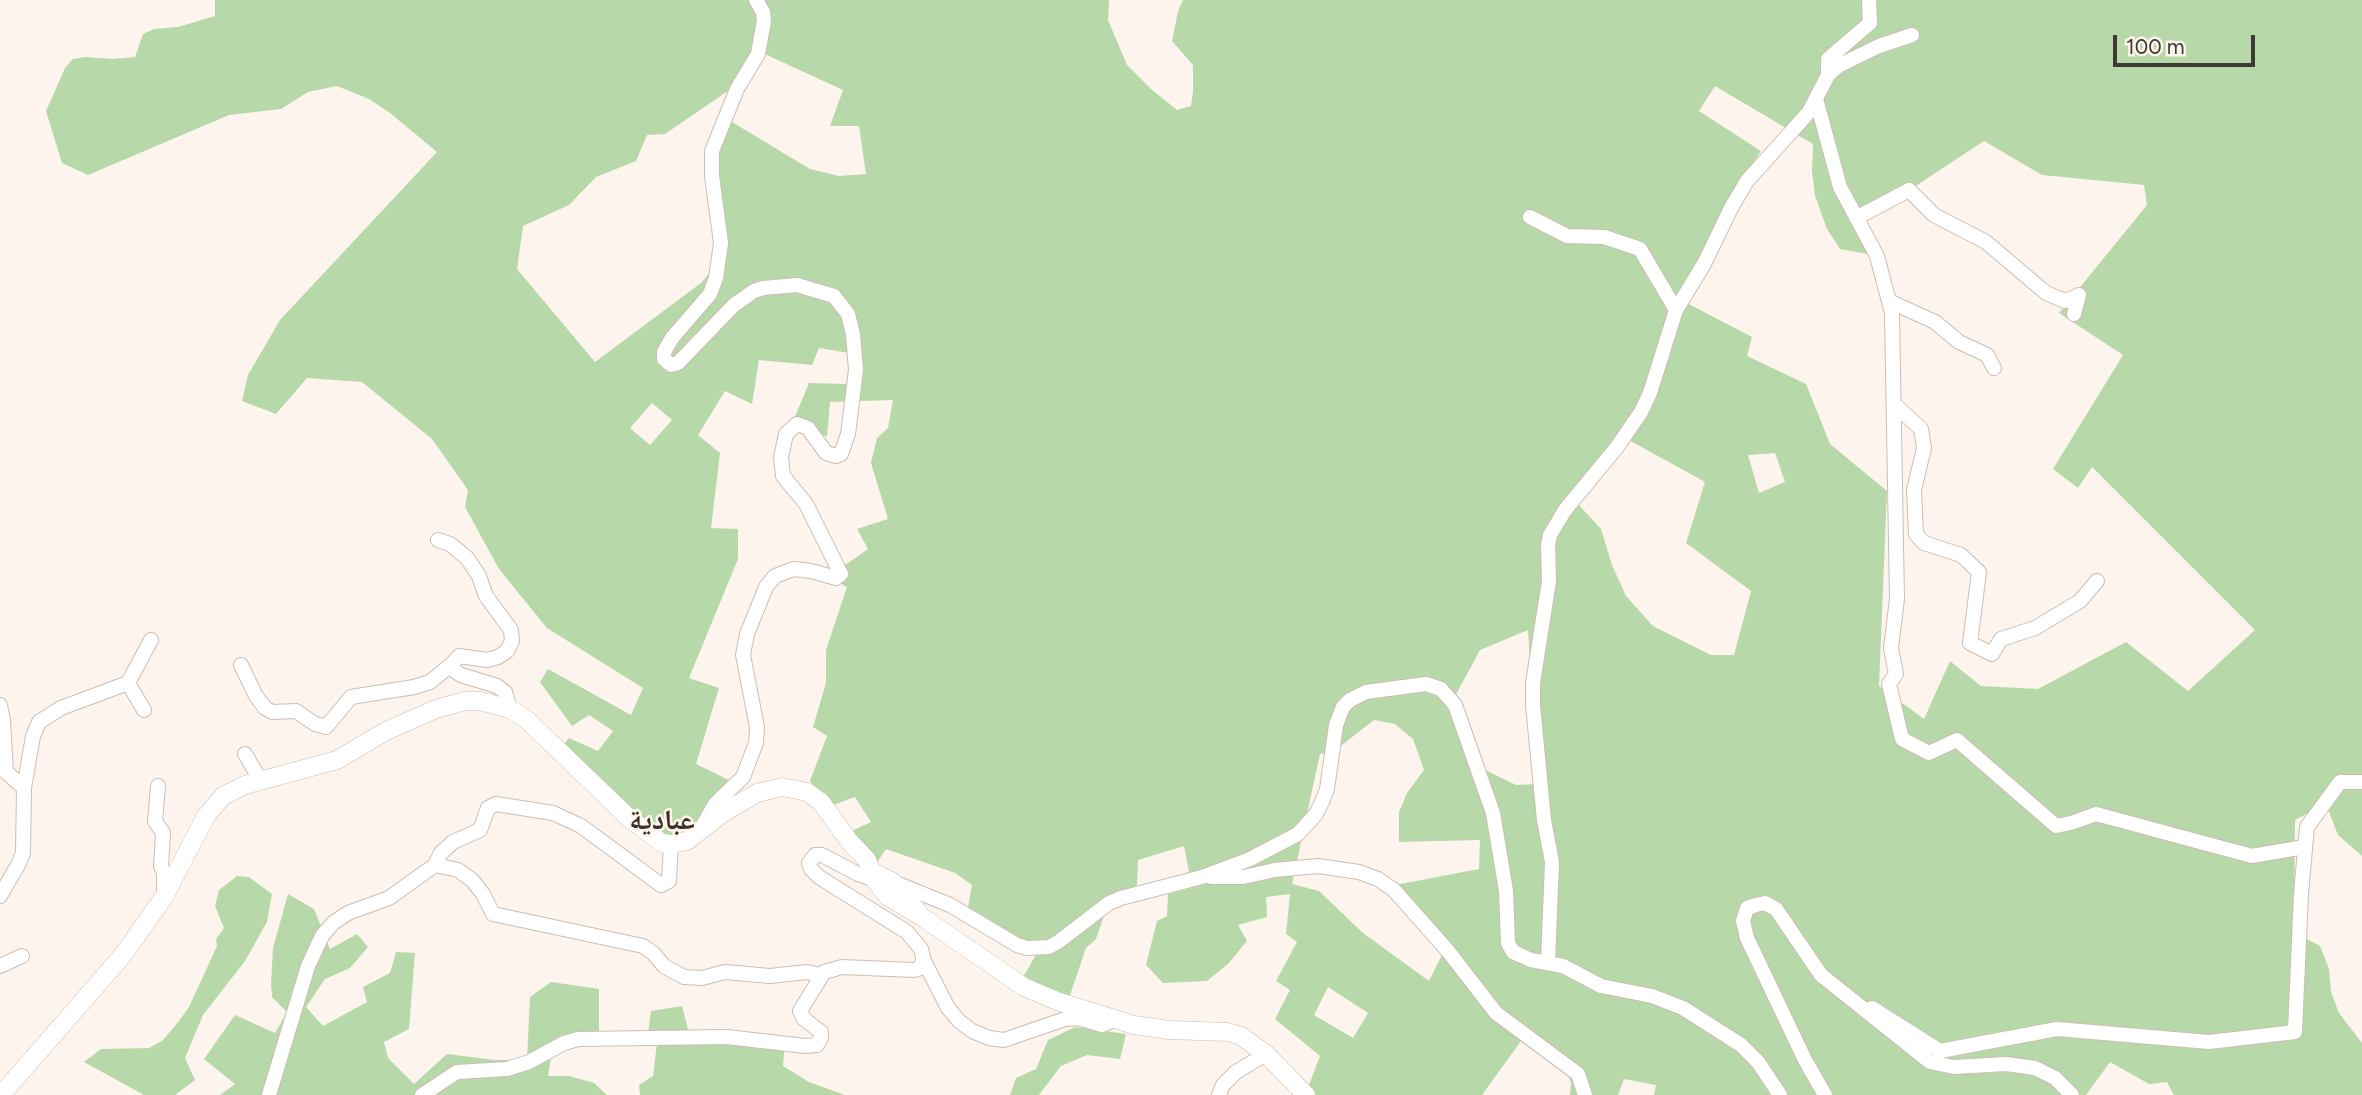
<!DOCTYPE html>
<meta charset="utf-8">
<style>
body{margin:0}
#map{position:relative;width:2362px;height:1095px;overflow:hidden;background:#fdf5ed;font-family:Figtree,sans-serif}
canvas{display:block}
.scale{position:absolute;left:2113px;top:35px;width:142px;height:32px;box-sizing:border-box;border:4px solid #3e3934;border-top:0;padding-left:9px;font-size:21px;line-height:24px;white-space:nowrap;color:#3e3934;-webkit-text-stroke:5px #fdf5ed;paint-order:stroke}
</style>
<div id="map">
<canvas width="2362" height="1095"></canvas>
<div class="scale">100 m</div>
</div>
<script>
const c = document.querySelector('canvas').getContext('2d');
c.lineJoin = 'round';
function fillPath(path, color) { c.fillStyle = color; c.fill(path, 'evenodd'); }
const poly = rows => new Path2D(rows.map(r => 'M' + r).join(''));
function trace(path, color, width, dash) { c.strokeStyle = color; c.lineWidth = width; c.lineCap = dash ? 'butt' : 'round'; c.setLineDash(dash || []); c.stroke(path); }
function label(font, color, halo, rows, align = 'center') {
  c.font = font + ' Figtree,"Noto Naskh Arabic",sans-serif'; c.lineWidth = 5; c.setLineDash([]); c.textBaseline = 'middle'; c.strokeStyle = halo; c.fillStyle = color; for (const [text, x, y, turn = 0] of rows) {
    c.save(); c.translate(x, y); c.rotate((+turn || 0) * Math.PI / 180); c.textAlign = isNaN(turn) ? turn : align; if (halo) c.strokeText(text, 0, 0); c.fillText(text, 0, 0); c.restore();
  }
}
fillPath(poly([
 [215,0,1109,0,1108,20,1127,65,1151,89,1177,110,1191,106,1193,92,1193,65,1172,41,1178,11,1183,0,2362,0,2362,856,2338,835,2326,804,2295,820,2294,932,2320,946,2329,969,2331,992,2339,1013,2362,1043,2362,1095,2174,1095,2167,1082,2149,1084,2110,1062,2086,1095,1654,1095,1656,1085,1624,1079,1618,1095,1570,1095,1571,1083,1567,1071,1526,1034,1482,1095,1307,1095,1306,1093,1320,1056,1275,1019,1290,990,1276,981,1297,942,1286,934,1290,894,1266,897,1267,917,1238,925,1247,941,1228,964,1207,981,1163,983,1146,965,1157,921,1167,916,1168,894,1192,888,1184,846,1138,860,1137,885,1107,907,1096,939,1086,948,1069,998,1022,979,1037,953,968,908,972,885,955,873,886,849,872,870,841,836,871,822,855,797,828,807,810,781,827,736,813,727,826,683,826,650,847,587,828,577,868,549,857,529,888,519,871,463,877,438,888,428,893,400,830,402,827,437,794,419,809,383,847,384,849,353,819,348,812,365,759,360,752,404,725,391,698,435,720,453,711,528,738,529,738,559,689,678,719,688,696,764,733,782,698,818,693,829,668,842,558,751,569,738,598,751,613,731,589,715,572,726,540,682,548,669,631,715,643,688,547,628,499,569,465,507,468,490,432,439,362,382,307,378,276,414,242,401,248,375,280,320,437,152,390,113,369,99,337,86,308,92,281,109,229,115,88,175,62,163,46,111,65,68,73,59,85,57,112,59,135,57,143,34,154,29,178,27,215,16],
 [756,50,843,90,830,126,859,126,866,174,839,176,810,169,722,116,711,173,716,262,713,269,701,283,595,362,517,269,523,226,569,205,596,177,636,161,647,135,665,134,741,82],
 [1715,86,1813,144,1812,171,1815,196,1827,229,1840,249,1873,255,1863,216,1879,210,1984,141,2042,175,2144,185,2147,205,2059,313,2123,355,2053,469,2078,488,2092,467,2255,630,2188,691,2126,642,2038,689,1981,686,1950,661,1924,719,1879,686,1887,491,1830,444,1806,384,1747,356,1752,337,1681,300,1739,184,1761,151,1699,111],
 [652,403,672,420,650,445,630,428],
 [1627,439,1705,482,1686,543,1751,591,1734,655,1711,655,1653,626,1626,596,1612,565,1601,529,1577,503],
 [1775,453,1785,482,1759,493,1748,455],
 [1528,630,1538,784,1516,785,1481,768,1453,700,1480,650],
 [1374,720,1395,724,1413,739,1424,770,1407,793,1399,812,1399,842,1480,840,1479,869,1390,886,1446,947,1429,981,1363,933,1319,891,1292,884,1320,754,1333,752],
 [1328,987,1368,1013,1353,1038,1314,1015],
 [237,876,249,877,272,894,267,922,245,961,203,1015,185,1058,195,1080,175,1095,144,1095,84,1062,101,1049,149,1048,162,1041,179,1021,189,1007,217,946,216,939,224,928,215,906,219,890],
 [288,894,314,909,330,949,357,934,368,947,350,968,325,979,306,1007,323,1026,367,1002,363,987,390,973,396,952,415,953,409,1029,384,1042,388,1058,414,1084,447,1054,494,1060,527,1060,530,997,551,982,599,989,599,1036,553,1046,548,1076,569,1076,594,1083,607,1095,220,1095,235,1084,204,1059,235,1015,275,1033,287,1012,272,997,271,984,273,948],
 [682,1006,690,1037,785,1041,783,1066,809,1082,845,1095,640,1095,639,1085,653,1076,658,1035,648,1034,651,1011],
 [1075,1027,1126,1034,1120,1059,1087,1055,1061,1066,1039,1095,1010,1095,1016,1078,1036,1069,1048,1040]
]), '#b7d8a8');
const minor = poly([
 [1828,75,1828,59,1870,23,1869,0],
 [1816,99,1840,187,1877,256,1892,313,1897,599,1891,648,1896,674,1889,684,1902,739,1929,753,1957,740,2056,826,2071,823,2096,814,2252,856,2304,847],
 [1530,217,1567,236,1604,237,1640,249,1676,310],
 [1856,218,1909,190,1934,215,1986,242,2046,293,2065,301,2079,295,2074,314],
 [1889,301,1935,322,1959,342,1987,355,1994,368],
 [1894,404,1921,429,1924,448,1914,490,1916,534,1924,543,1961,555,1979,572,1970,643,1992,654,2001,639,2035,628,2080,601,2097,581],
 [438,540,450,544,467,558,479,576,486,596,511,630,512,641,507,651,498,657,487,660,459,656,452,664,452,669,461,675,497,686,505,692,510,709],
 [241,665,256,696,265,708,272,712,296,711,315,724,326,727,351,697,414,687,430,682,452,664],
 [128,683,144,710],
 [0,705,3,720,6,772,24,788],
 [245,754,261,781],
 [158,786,155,821,163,833,161,866,164,873,164,897],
 [701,829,715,804,743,777,756,743,757,727,743,655,747,634,766,587,775,576,794,569,811,571,836,578,841,574,806,504,783,476,781,457,786,434,797,424,808,428,826,453,836,456,841,454,848,434,856,370,853,334,848,314,834,296,797,285,763,288,754,291,734,305,678,363,671,365,664,359,664,352,672,338,710,294,716,278,721,243,712,176,712,151,737,89,758,54,764,21,763,12,756,0],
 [435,865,441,853,453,842,480,830,488,808,496,804,553,813,581,826,661,885,669,881,671,844],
 [1211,877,1243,877,1275,870,1318,866,1359,872,1378,879,1394,890,1448,951,1496,1013,1578,1074,1585,1095],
 [893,882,950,905,1017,945,1027,948,1049,947,1058,942,1109,903,1121,898,1202,877,1250,859,1298,834,1316,814,1322,802,1327,789,1336,725,1343,707,1350,700,1366,692,1426,684,1441,689,1455,705,1493,813,1506,891,1508,943,1513,952,1531,960,1563,966,1601,986,1652,996,1683,1008,1741,1045,1758,1062,1780,1095],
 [0,896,18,865,23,853,24,788,33,736,39,722,61,708,128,683,151,640],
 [924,961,948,1008,959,1021,972,1031,989,1038,1004,1040,1065,1019,1078,1018,1102,1025,1114,1020],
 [1548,962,1552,862,1544,820,1533,705,1533,683,1549,581,1548,545,1550,535,1565,510,1617,447,1641,412,1650,393,1676,310,1704,264,1731,208,1747,181,1809,112,1828,75,1838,66,1879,46,1912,35],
 [0,966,22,956],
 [1866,1011,1872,1008,1940,1051,2057,1029,2209,1042,2295,1032,2301,894,2307,827,2340,782,2362,782],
 [269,1095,308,966,322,936,333,923,348,913,389,898,435,865,458,870,472,880,483,894,493,914,643,946,653,953,664,966,684,977,702,978,725,972,770,976,807,972,821,975],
 [422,1095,457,1072,507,1069,529,1062,564,1043,578,1039,727,1037,805,1046,817,1045,821,1037,821,1032,804,1019,800,1011,824,972,842,967,914,970,918,969,924,961,921,949,907,932,819,877,811,869,809,863,815,855,822,855,858,874,875,880],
 [1219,1095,1223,1085,1236,1072,1266,1054],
 [1825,1095,1805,1060,1747,938,1743,921,1747,908,1756,905,1765,903,1776,909,1821,975,1930,1062,1954,1067,2006,1064,2035,1068,2055,1078,2072,1095]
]);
const major = poly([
 [873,872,893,882,918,912],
 [1,1095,123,955,164,897,206,816,223,796,245,785,337,760,386,731,436,709,465,701,480,701,510,709,526,719,630,819,662,843,671,844,687,841,723,813,757,793,782,787,807,792,821,802,849,841,867,860,875,880,887,896,922,917,1024,987,1057,1001,1134,1025,1169,1030,1228,1032,1241,1036,1266,1054,1306,1095]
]);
trace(minor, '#cbbeb2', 16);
trace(major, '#cbbeb2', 19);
trace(minor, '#fff', 14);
trace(major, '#fff', 18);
label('bold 28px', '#3b3127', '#fdf5ed', [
 ["عبادية",662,821]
]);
</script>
